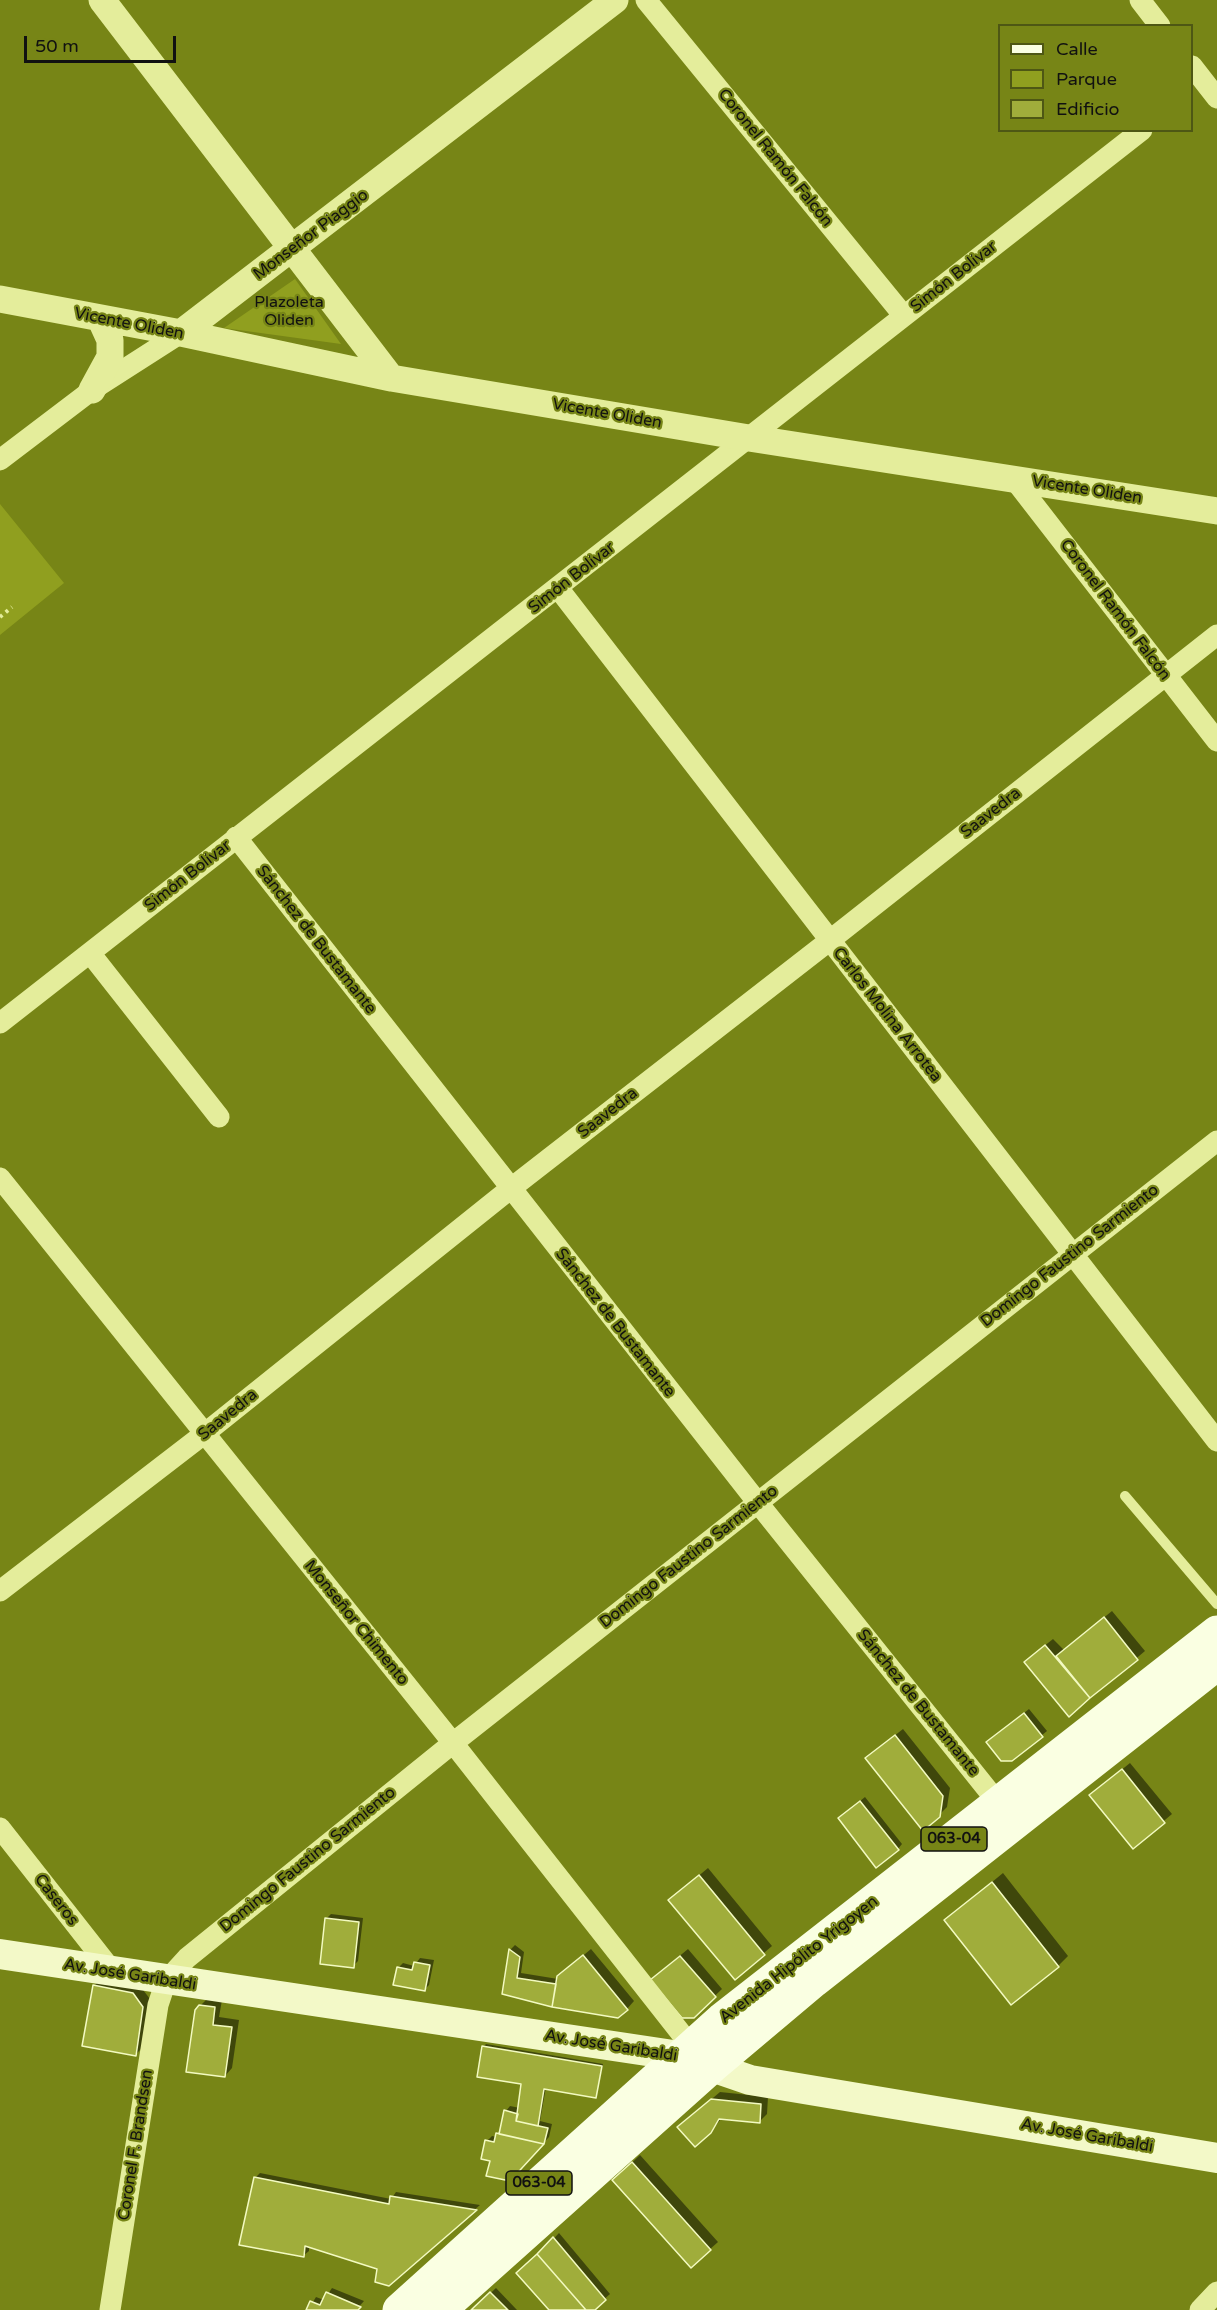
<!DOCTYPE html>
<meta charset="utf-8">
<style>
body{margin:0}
#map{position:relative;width:1217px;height:2310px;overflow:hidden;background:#778516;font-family:"Varela Round",sans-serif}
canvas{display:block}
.legend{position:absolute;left:998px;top:24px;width:195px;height:108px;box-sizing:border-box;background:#778516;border:2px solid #4e5714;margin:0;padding:8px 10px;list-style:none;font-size:18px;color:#111}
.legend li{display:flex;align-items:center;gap:12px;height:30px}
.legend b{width:30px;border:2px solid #4e5714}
.scale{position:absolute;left:24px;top:36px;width:152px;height:27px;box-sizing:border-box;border:3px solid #111;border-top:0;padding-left:8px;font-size:18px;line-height:21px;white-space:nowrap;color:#111;-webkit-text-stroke:4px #778516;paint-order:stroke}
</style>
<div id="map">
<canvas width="1217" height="2310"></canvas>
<ul class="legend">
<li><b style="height:8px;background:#faffe2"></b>Calle</li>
<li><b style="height:16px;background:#909f1f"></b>Parque</li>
<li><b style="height:16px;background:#a0ad3b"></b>Edificio</li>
</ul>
<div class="scale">50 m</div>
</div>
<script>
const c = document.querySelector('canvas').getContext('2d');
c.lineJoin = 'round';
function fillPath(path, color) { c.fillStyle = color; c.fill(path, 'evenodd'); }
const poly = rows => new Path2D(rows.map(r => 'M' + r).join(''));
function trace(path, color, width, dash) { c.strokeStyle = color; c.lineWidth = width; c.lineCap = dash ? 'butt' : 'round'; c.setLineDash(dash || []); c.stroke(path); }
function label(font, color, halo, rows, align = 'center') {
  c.font = font + ' "Varela Round",sans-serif'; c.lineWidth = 4.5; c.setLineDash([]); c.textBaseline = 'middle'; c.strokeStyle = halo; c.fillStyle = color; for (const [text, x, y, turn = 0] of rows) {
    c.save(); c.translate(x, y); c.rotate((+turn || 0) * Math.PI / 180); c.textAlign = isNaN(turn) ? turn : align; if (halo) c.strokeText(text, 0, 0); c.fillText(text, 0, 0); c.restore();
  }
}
fillPath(poly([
 [295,279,341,344,224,328],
 [0,504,64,583,0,635]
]), '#909f1f');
fillPath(poly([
 [1112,1611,1145,1651,1069,1715,1033,1655,1053,1639,1064,1650],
 [1029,1709,1047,1731,1012,1760,993,1738],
 [903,1729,950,1788,947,1807,939,1815,875,1751],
 [1130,1763,1172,1814,1133,1847,1099,1788],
 [865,1797,902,1844,898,1849,844,1814],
 [708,1868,772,1946,735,1978,678,1893],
 [1003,1873,1068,1956,1058,1966,946,1920],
 [331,1914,363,1918,358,1961,353,1966,326,1919],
 [515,1945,524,1952,521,1973,558,1979,567,1969,591,1949,634,2001,627,2009,504,1993,510,1950],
 [688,1949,722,1989,693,2017,659,1973],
 [420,1958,434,1960,429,1985,424,1990,398,1968,403,1963,414,1966],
 [102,1978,140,1986,150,1999,143,2047,136,2054,94,1986],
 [208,1998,222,2000,219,2017,239,2020,232,2068,225,2076,200,2006],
 [486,2044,603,2064,596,2096,546,2087,540,2121,552,2124,549,2137,509,2180,487,2141,492,2136,497,2137,501,2130,506,2111,510,2106,520,2108,523,2083,484,2046],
 [720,2092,768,2097,767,2114,759,2122,722,2118,710,2132,687,2120],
 [640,2155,718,2242,691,2266,621,2173],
 [260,2173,391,2199,396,2192,480,2205,389,2284,379,2268,309,2246,309,2251,304,2255,255,2178],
 [559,2233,610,2294,592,2310,550,2310,544,2249],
 [332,2288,364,2301,356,2310,308,2310,316,2297,324,2300],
 [496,2288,517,2310,473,2310]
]), '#0007');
const building = poly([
 [1104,1617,1138,1660,1090,1698,1056,1656,1104,1617],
 [1045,1645,1090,1698,1069,1717,1024,1662,1045,1645],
 [1024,1713,1043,1737,1012,1761,1001,1761,986,1742,1024,1713],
 [895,1735,943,1796,940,1817,923,1831,865,1758,895,1735],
 [1122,1769,1165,1823,1133,1849,1089,1795,1122,1769],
 [860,1801,899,1850,876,1868,838,1818,860,1801],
 [699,1875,765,1955,735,1980,668,1900,699,1875],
 [992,1882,1059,1967,1011,2005,944,1920,992,1882],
 [325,1918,359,1922,354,1968,320,1964,325,1918],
 [509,1949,520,1957,517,1978,556,1984,552,2007,502,1994,509,1949],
 [583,1955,628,2010,618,2018,552,2007,557,1976,583,1955],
 [680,1956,716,1997,694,2018,682,2018,650,1980,680,1956],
 [414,1962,430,1965,425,1991,393,1985,397,1967,412,1970,414,1962],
 [93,1985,133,1993,143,2007,136,2056,82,2046,93,1985],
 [199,2005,215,2007,213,2025,232,2027,225,2077,186,2072,195,2010,199,2005],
 [482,2046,602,2066,596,2098,544,2089,538,2126,516,2121,521,2084,477,2077,482,2046],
 [711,2099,761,2104,760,2123,719,2119,711,2133,695,2147,677,2127,711,2099],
 [504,2110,518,2114,516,2121,548,2128,544,2144,499,2134,504,2110],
 [496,2133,544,2144,510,2181,486,2176,490,2161,481,2159,485,2140,494,2142,496,2133],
 [632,2162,711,2250,691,2268,612,2180,632,2162],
 [254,2177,389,2204,390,2196,477,2210,389,2286,375,2282,377,2269,305,2246,304,2257,239,2245,254,2177],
 [553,2237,606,2300,595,2310,586,2310,537,2254,553,2237],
 [537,2254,586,2310,549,2310,516,2273,537,2254],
 [326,2292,361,2307,358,2310,306,2310,310,2301,320,2305,326,2292],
 [490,2292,508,2310,471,2310,490,2292]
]);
fillPath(building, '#a0ad3b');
trace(building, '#f3fac1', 1.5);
trace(poly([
 [0,617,12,607]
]), '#e4ed9b', 4, [3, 4.5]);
trace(poly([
 [1125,1496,1217,1604]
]), '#e4ed9b', 10);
trace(poly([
 [646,0,904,316],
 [1140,0,1160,26],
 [1192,66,1217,98],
 [0,460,92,390,181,333],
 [1014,479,1217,741],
 [558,588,1217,1441],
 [236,837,758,1503,999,1804],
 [90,953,219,1117],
 [0,1023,1142,130],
 [0,1178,453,1743,691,2046,700,2054],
 [0,1591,204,1434,510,1189,829,941,1217,635],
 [0,1828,113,1972],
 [110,2310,158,2005,166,1981,187,1958,453,1743,1217,1141],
 [1200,2310,1217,2292]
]), '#e4ed9b', 21);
trace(poly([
 [102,0,391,378],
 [0,299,181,333,391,378,749,438,1217,511],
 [181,333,615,0],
 [92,390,110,357,110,340,100,318]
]), '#e4ed9b', 27);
trace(poly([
 [0,1954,680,2056,750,2080,1217,2158]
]), '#f3f9c8', 30);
trace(poly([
 [399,2310,722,2019,1217,1632],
 [440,2310,713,2066,814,1981,1217,1664]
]), '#faffe2', 33);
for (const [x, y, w] of [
 [954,1839,66],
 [539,2183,66]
]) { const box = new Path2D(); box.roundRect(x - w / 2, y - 12, w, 24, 4.5); c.fillStyle = '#778516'; c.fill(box); trace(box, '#111', 1.5); }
label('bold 15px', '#111', null, [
 ["063-04",954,1839],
 ["063-04",539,2183]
]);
label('16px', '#111', '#778516', [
 ["Coronel Ramón Falcón",775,158,51],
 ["Monseñor Piaggio",311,235,-37],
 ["Simón Bolívar",954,277,-38],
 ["Vicente Oliden",129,324,11],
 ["Vicente Oliden",607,414,10],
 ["Vicente Oliden",1087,490,9],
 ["Simón Bolívar",572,578,-38],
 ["Coronel Ramón Falcón",1115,610,53],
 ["Saavedra",991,813,-38],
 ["Simón Bolívar",188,876,-38],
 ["Sánchez de Bustamante",316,940,52],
 ["Carlos Molina Arrotea",887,1015,52],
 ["Saavedra",608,1113,-38],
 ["Domingo Faustino Sarmiento",1070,1256,-38],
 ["Sánchez de Bustamante",615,1323,52],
 ["Saavedra",228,1415,-39],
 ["Domingo Faustino Sarmiento",689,1557,-38],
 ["Monseñor Chimento",356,1623,51],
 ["Sánchez de Bustamante",918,1703,51],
 ["Domingo Faustino Sarmiento",308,1860,-39],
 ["Caseros",56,1900,52],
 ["Avenida Hipólito Yrigoyen",799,1960,-38],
 ["Av. José Garibaldi",130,1975,9],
 ["Av. José Garibaldi",611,2046,9],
 ["Av. José Garibaldi",1087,2136,10],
 ["Coronel F. Brandsen",136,2145,-81]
]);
label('16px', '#111', '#778516', [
 ["Plazoleta",289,303],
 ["Oliden",289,321]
]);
</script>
